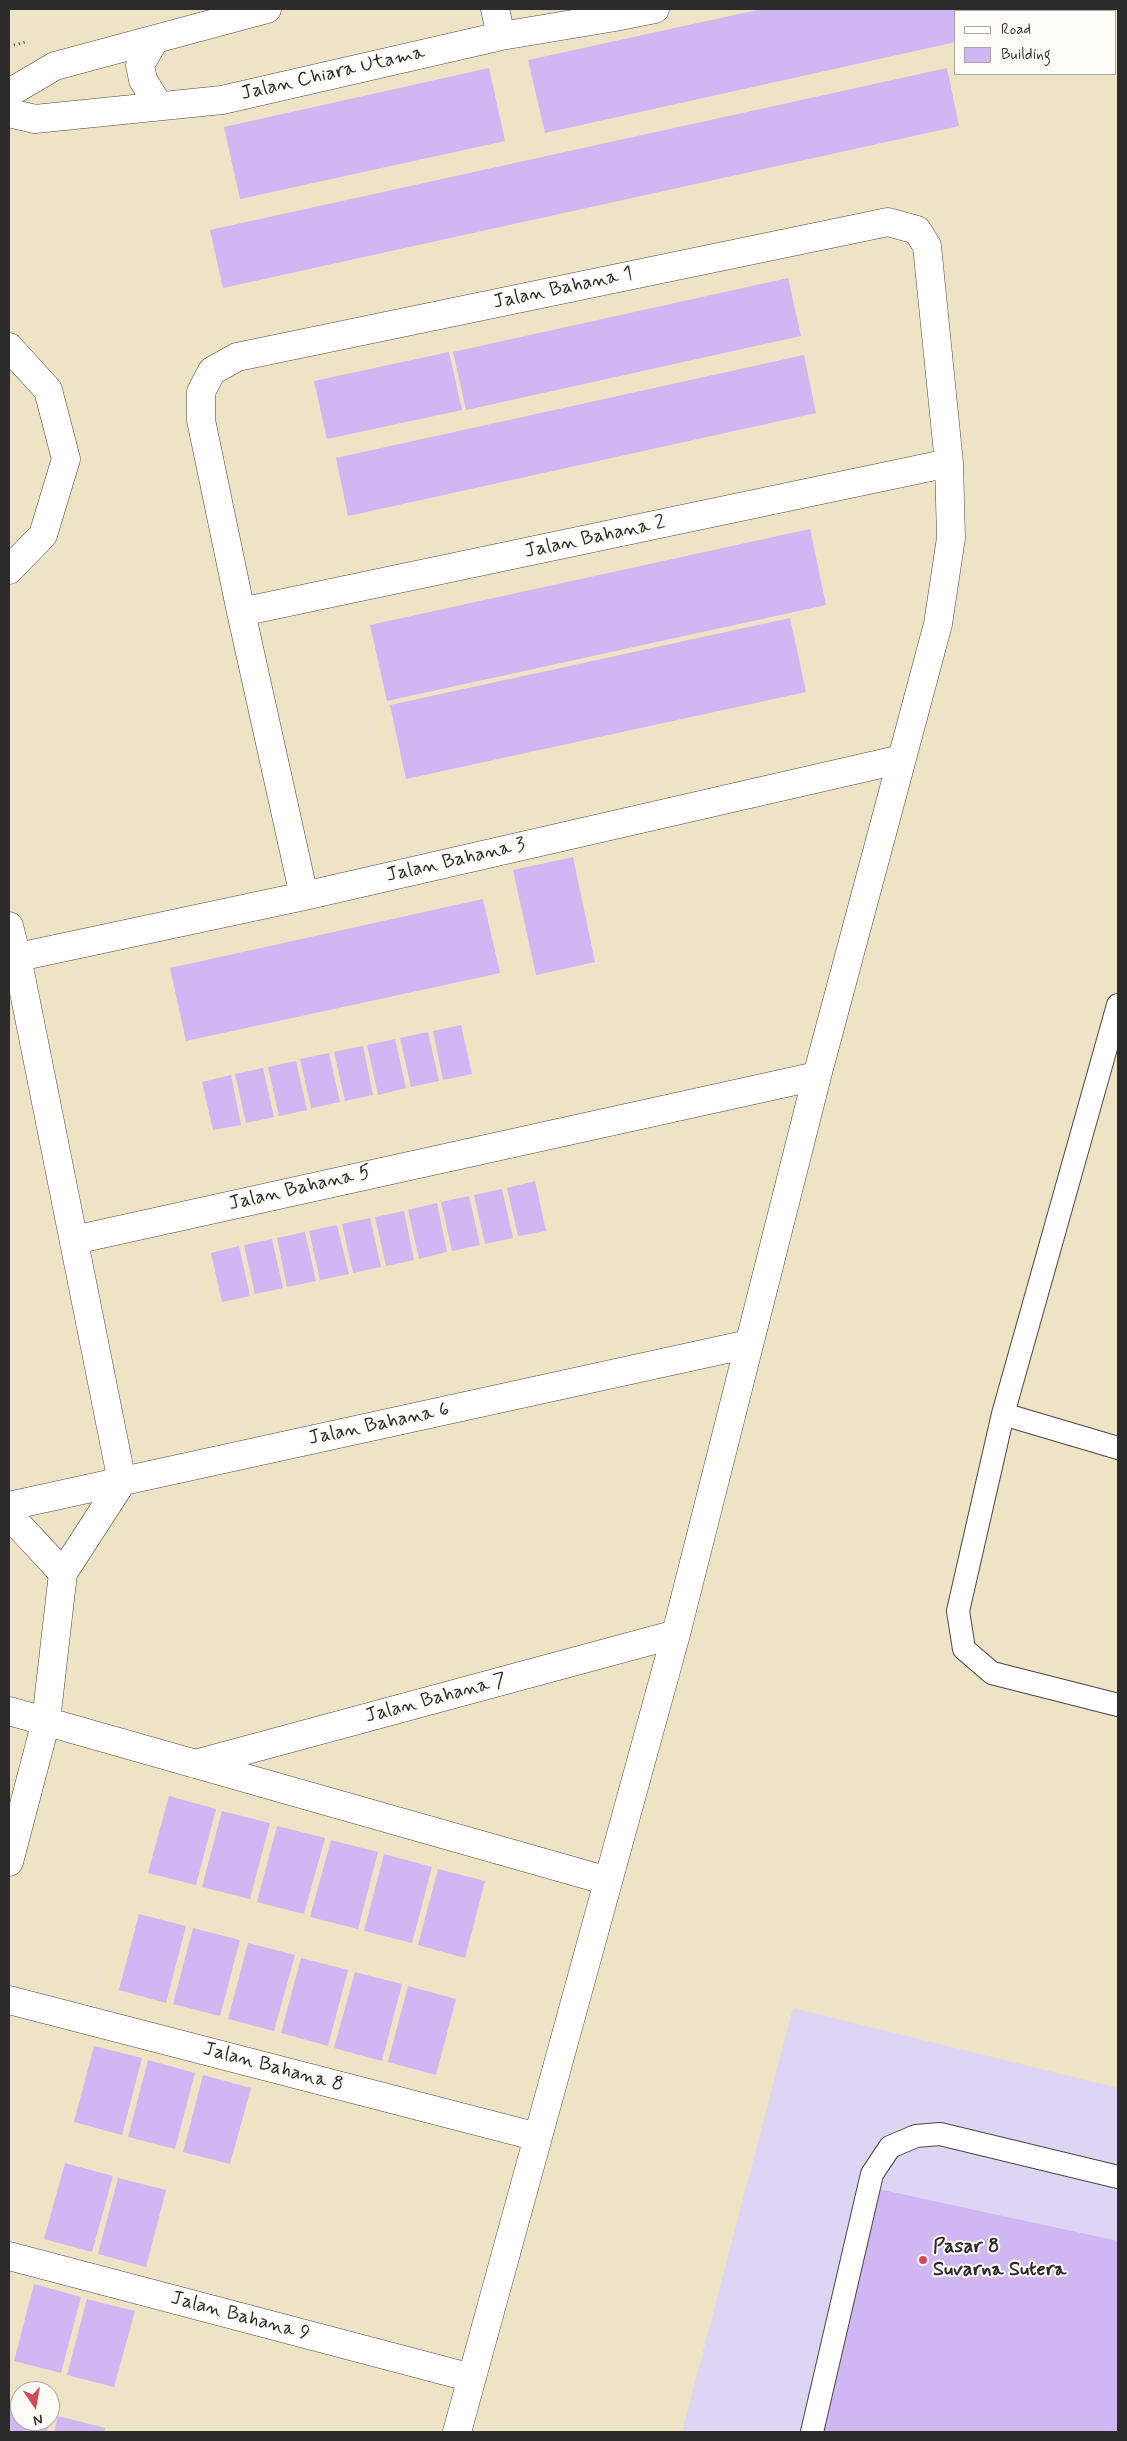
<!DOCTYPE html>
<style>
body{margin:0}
#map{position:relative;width:1127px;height:2441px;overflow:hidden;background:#eee3c5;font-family:Mynerve,sans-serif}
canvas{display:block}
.frame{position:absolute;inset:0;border:10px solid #2b2b2b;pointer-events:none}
.legend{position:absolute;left:954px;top:10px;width:162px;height:65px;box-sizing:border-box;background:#fdfcf7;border:1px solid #a9a8a5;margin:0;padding:6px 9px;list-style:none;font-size:15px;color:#2b2b2b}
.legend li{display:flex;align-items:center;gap:10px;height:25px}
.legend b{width:25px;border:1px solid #a9a8a5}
.north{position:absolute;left:10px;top:2381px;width:50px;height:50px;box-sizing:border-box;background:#fdfcf7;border:1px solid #a9a8a5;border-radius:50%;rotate:168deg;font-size:14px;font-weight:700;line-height:20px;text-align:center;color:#2b2b2b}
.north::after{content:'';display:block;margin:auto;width:18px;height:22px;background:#d1495b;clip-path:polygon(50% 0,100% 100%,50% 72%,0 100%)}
</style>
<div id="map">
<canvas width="1127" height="2441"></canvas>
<div class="frame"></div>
<ul class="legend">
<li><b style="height:6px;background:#fff"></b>Road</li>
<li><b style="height:14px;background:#d0b6f2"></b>Building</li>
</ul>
<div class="north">N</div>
</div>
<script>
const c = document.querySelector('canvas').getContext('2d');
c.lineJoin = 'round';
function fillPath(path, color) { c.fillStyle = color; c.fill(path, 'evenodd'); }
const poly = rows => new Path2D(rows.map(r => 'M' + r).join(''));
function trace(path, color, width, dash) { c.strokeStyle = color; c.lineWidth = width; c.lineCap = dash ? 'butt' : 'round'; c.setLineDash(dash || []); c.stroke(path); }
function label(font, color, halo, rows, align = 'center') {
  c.font = font + ' Mynerve,sans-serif'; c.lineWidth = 4; c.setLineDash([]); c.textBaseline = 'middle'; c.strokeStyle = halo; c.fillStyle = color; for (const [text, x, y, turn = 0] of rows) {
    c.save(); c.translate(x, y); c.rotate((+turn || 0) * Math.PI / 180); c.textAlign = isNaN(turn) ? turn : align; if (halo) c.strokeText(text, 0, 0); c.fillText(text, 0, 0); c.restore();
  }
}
fillPath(poly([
 [793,2008,1118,2088,1118,2432,682,2432]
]), '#ded5f5');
fillPath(poly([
 [762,9,1012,9,1013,11,956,11,956,42,545,133,528,60],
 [489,68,505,141,240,199,224,127],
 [947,68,959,126,223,288,210,230],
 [788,278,801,336,466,410,453,352],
 [449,352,462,410,327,439,314,381],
 [804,355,816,413,348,516,336,458],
 [810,529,826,605,387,701,370,625],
 [790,618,806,692,406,779,390,705],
 [573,857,595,962,536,975,513,870],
 [483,899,500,973,186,1041,170,968],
 [461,1025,472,1074,443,1080,433,1031],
 [428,1032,439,1081,411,1087,400,1038],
 [395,1039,406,1088,378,1095,367,1045],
 [363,1046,373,1095,345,1101,334,1052],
 [329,1053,340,1102,311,1108,300,1059],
 [296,1061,307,1110,279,1116,268,1067],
 [263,1068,274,1117,246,1123,235,1074],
 [231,1075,241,1125,213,1130,202,1082],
 [535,1181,546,1231,518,1236,507,1188],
 [502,1189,513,1238,485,1244,474,1195],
 [469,1196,480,1245,452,1251,441,1202],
 [437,1203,447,1252,419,1259,408,1210],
 [404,1211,414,1260,386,1266,375,1217],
 [370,1218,381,1267,353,1273,342,1224],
 [337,1225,349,1274,320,1280,309,1231],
 [305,1232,316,1281,287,1287,277,1238],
 [272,1239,283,1288,255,1294,244,1245],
 [239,1246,250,1296,222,1302,211,1253],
 [169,1796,216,1809,196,1885,148,1873],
 [222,1811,270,1823,250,1899,202,1887],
 [277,1826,325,1838,304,1914,257,1902],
 [331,1840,378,1852,358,1929,310,1917],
 [384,1854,432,1867,412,1943,364,1931],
 [438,1869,485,1881,465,1958,418,1945],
 [139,1914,186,1926,166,2003,119,1990],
 [193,1928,240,1940,220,2016,173,2004],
 [248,1943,295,1955,274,2031,228,2019],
 [301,1958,348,1970,328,2046,281,2033],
 [355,1972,402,1984,382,2061,334,2048],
 [408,1986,456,1999,436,2075,388,2062],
 [94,2046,142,2058,122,2135,74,2122],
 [148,2060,195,2073,175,2149,128,2137],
 [203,2075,251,2088,230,2164,183,2152],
 [65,2163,113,2176,92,2252,44,2239],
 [118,2178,166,2190,146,2267,98,2254],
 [869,2187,1118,2241,1118,2432,815,2432],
 [34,2284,81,2297,61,2373,14,2361],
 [87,2299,135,2311,114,2387,67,2375],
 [9,2403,20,2406,20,2421,50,2421,47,2432,9,2432],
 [58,2416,105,2428,104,2432,54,2432]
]), '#d0b6f2');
const lane = poly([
 [1118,1005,1003,1414,958,1611,964,1649,992,1673,1118,1705],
 [1003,1414,1118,1448],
 [812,2432,872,2174,890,2147,916,2136,940,2134,1118,2177]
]);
const street = poly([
 [495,9,501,36],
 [154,41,140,65,143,80,159,106],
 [9,93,55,66,267,9],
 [9,113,35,119,222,100,501,36,615,17,655,9],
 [9,347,48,390,66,459,43,535,9,570],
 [241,612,949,463],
 [304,896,241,612,201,420,201,392,212,371,237,357,888,222,917,230,927,246,949,463,951,538,938,624,817,1076,676,1634,457,2432],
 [9,926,17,957,122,1482,63,1573,9,1515],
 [9,959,304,896,902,759],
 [74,1240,817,1076],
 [9,1506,749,1344],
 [9,1711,608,1881],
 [195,1764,676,1634],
 [9,1862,46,1721,63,1573],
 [9,2000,538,2137],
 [9,2256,472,2378]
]);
trace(lane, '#484742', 24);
trace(street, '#484742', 29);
trace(poly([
 [9,46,26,42]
]), '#484742', 3, [1, 4]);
trace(lane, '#fff', 22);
trace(street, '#fff', 28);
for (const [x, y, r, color] of [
 [923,2260,5,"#d1495b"]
]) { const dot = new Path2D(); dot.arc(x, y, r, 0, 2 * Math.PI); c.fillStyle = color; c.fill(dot); trace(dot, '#fdfcf7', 2); }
label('20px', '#2b2b2b', '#fdfcf7', [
 ["Jalan Chiara Utama",333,74,-13],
 ["Jalan Bahana 1",563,289,-12],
 ["Jalan Bahana 2",595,538,-12],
 ["Jalan Bahana 3",456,861,-13],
 ["Jalan Bahana 5",300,1189,-13],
 ["Jalan Bahana 6",379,1425,-12],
 ["Jalan Bahana 7",436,1699,-15],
 ["Jalan Bahana 8",273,2068,15],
 ["Jalan Bahana 9",240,2317,15]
]);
label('bold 20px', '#2b2b2b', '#fdfcf7', [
 ["Pasar 8",933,2248],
 ["Suvarna Sutera",933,2271]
], 'left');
</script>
